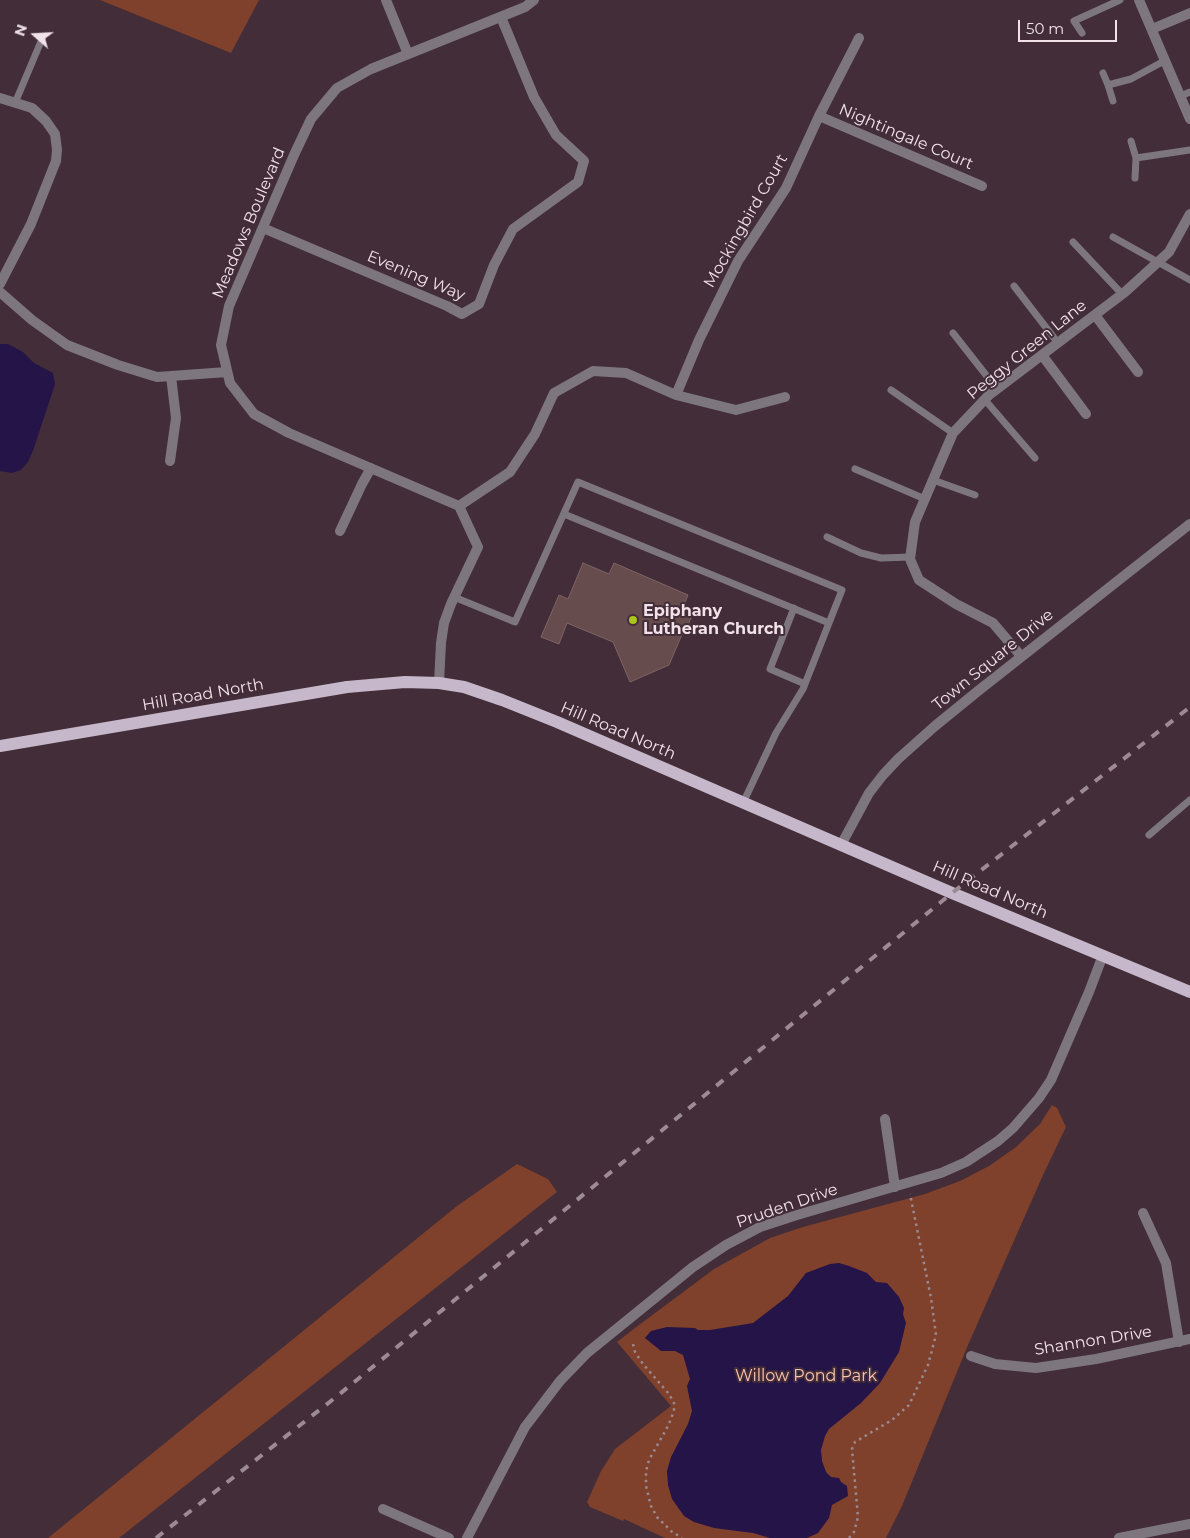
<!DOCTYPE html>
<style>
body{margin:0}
#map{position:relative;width:1190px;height:1538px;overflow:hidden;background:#422d38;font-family:Montserrat,sans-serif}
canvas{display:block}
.north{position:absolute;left:10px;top:10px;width:50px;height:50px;-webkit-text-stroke:4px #422d38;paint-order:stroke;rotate:289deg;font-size:14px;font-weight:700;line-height:20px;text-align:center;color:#f1e2e9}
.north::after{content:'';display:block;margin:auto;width:18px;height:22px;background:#f1e2e9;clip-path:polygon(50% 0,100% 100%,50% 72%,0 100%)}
.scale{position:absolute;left:1018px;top:20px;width:99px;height:22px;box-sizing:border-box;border:2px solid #f1e2e9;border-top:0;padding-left:6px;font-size:15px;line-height:18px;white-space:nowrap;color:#f1e2e9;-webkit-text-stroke:4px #422d38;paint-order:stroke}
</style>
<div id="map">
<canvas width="1190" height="1538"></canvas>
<div class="north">N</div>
<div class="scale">50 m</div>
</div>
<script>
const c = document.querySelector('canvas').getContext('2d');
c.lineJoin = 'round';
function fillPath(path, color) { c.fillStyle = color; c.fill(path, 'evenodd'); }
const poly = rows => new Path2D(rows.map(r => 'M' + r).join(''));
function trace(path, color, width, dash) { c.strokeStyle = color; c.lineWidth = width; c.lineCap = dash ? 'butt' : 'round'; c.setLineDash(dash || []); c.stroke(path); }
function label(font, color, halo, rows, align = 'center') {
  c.font = font + ' Montserrat,sans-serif'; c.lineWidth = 4; c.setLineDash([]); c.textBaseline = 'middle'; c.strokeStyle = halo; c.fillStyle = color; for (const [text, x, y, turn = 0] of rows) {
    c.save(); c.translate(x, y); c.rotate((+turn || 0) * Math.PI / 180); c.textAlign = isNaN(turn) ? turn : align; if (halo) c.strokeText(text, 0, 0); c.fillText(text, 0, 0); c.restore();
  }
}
fillPath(poly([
 [100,0,259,0,231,53],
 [1052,1105,1057,1108,1066,1127,1043,1175,968,1345,902,1506,886,1538,665,1538,624,1519,623,1521,590,1507,587,1502,601,1471,615,1449,671,1406,617,1342,631,1331,714,1269,770,1238,803,1227,925,1194,960,1181,989,1166,1016,1147,1040,1124],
 [517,1164,548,1179,557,1192,119,1538,48,1538,457,1206]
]), '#7f412c');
fillPath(poly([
 [0,344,8,344,23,352,34,363,53,373,55,384,34,448,28,462,21,470,12,473,0,471],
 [839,1263,849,1266,867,1273,876,1282,887,1283,899,1297,904,1308,903,1314,906,1323,899,1352,880,1383,861,1403,829,1429,825,1436,821,1450,822,1461,826,1472,831,1477,839,1478,841,1482,847,1486,848,1496,832,1505,829,1518,818,1533,807,1538,770,1538,753,1533,714,1528,694,1522,684,1516,672,1499,668,1485,667,1471,671,1457,688,1424,692,1411,687,1386,690,1379,683,1355,675,1351,661,1351,645,1338,651,1331,667,1327,695,1328,698,1330,710,1330,753,1323,788,1296,806,1273,830,1264]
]), '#241447');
const building = poly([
 [583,563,609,574,614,563,688,595,683,607,694,611,685,632,683,632,669,665,630,682,613,642,567,623,559,644,541,637,559,595,568,599,583,563]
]);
fillPath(building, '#674c4e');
trace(building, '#7f6365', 1);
trace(poly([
 [633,1344,635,1352,643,1364,669,1394,674,1403,674,1411,668,1426,649,1460,646,1471,646,1486,651,1506,657,1517,671,1531,682,1538],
 [849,1538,854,1532,858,1517,852,1449,855,1442,892,1420,909,1405,928,1365,936,1335,931,1298,910,1194]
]), '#9a8891', 2.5, [2.5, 4]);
trace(poly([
 [1082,33,1074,21,1120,0],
 [1103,73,1108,85,1131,79,1166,60],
 [1108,85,1113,101],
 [1181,96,1190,92],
 [15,103,42,39],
 [1131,141,1136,158,1190,150],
 [1135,178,1136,158],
 [1113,237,1190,280],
 [1073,242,1122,294],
 [1014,286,1058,343],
 [953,333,997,389],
 [891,390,953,433],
 [985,400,1035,458],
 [855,469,925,499],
 [933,480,975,495],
 [564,514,829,623],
 [827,537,861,553,881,558,910,557],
 [454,597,515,622,578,482,842,590,803,689,776,733,743,803],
 [794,608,770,669,805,684],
 [1149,835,1190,800]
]), '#7d767f', 7);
trace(poly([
 [386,0,408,54],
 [1139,0,1190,119],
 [1152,29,1190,13],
 [0,98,32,108,46,121,55,134,57,150,56,161,31,224,0,284],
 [819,116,982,186],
 [263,228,447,306,462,314,479,304,494,265,513,229,578,182,584,161,556,135,534,97,501,17],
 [0,292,32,320,67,345,118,365,157,377,227,372],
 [1095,315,1138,372],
 [1042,355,1086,414],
 [676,395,699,340,738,261,786,188,819,116,859,38],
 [170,461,176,418,171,376],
 [459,506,510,472,535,434,554,393,593,371,626,373,676,395,736,410,785,397],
 [340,531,362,484,371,468],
 [1021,656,993,623,956,604,919,580,910,559,915,522,953,433,989,395,1125,292,1169,252,1190,214],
 [439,683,441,643,444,623,451,604,478,547,459,506,289,433,254,414,230,383,221,345,229,306,294,155,311,119,337,88,371,69,525,7,534,0],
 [841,845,869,793,883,775,898,759,935,726,978,691,1190,524],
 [885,1119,895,1187],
 [1143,1213,1166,1263,1179,1342],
 [971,1356,995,1364,1036,1368,1096,1359,1190,1339],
 [383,1509,449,1538],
 [467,1538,525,1427,560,1381,587,1353,693,1267,726,1245,760,1227,797,1215,941,1173,966,1162,998,1141,1013,1128,1039,1098,1051,1080,1089,992,1103,955],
 [1119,1538,1190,1524]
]), '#7d767f', 10);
trace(poly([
 [0,746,347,687,405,682,439,683,464,687,502,700,557,722,952,893,1190,992]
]), '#c6b7ca', 12);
trace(poly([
 [156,1538,336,1397,952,893,1190,707]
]), '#9d8b94', 4, [9, 9]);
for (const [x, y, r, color] of [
 [633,620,5,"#abc716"]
]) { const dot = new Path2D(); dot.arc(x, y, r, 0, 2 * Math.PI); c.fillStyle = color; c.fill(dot); trace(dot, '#422d38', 2); }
label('16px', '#f1e2e9', '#422d38', [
 ["Nightingale Court",906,137,23],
 ["Mockingbird Court",746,221,-60],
 ["Meadows Boulevard",249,223,-67],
 ["Evening Way",416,276,23],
 ["Peggy Green Lane",1027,350,-39],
 ["Town Square Drive",993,660,-39],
 ["Hill Road North",203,695,-10],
 ["Hill Road North",618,731,23],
 ["Hill Road North",990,890,23],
 ["Pruden Drive",787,1206,-19],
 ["Shannon Drive",1093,1341,-9]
]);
label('bold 16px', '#f1e2e9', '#422d38', [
 ["Epiphany",643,611],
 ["Lutheran Church",643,629]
], 'left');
label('16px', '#fdc3af', '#422d38', [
 ["Willow Pond Park",806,1376]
]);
</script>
